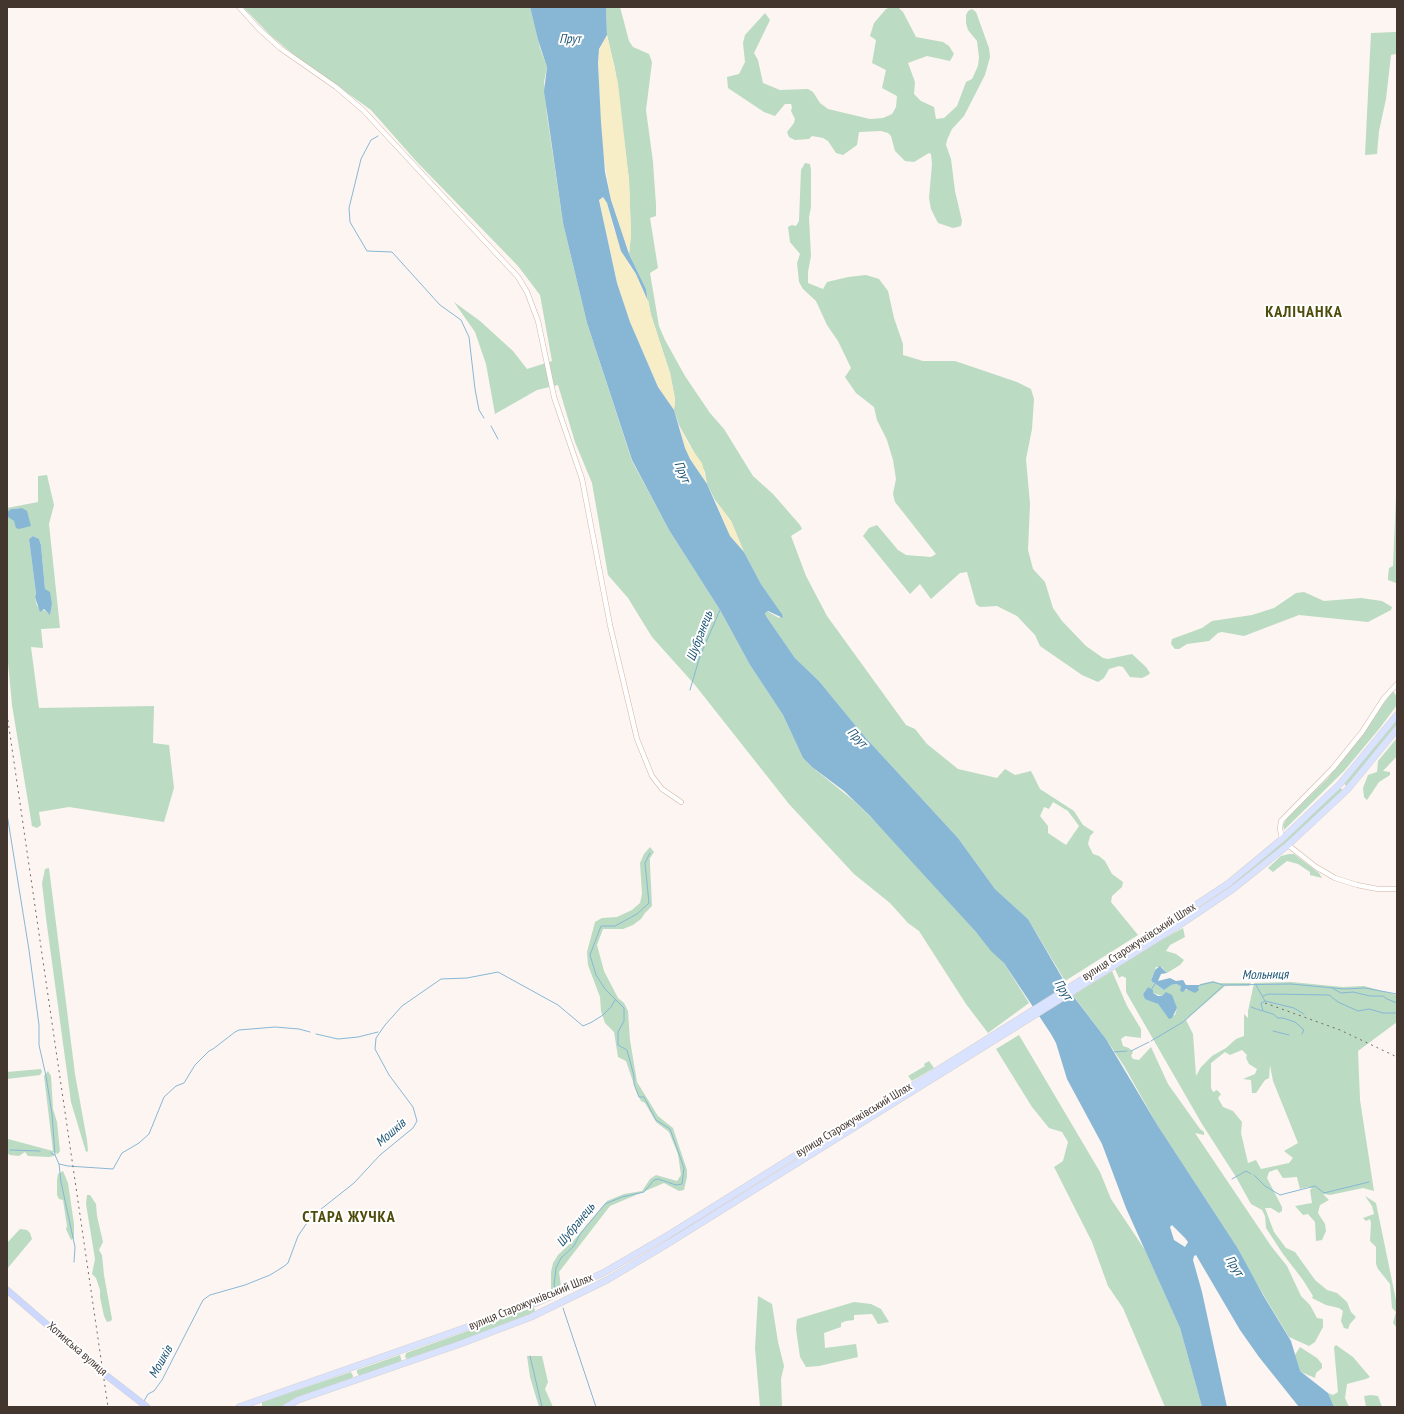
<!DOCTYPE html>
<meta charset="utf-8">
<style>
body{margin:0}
#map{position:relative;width:1404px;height:1414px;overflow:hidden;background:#fcf5f1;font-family:"PT Sans Narrow",sans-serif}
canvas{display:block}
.frame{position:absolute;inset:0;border:8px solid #43362f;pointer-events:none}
</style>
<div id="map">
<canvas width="1404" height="1414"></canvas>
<div class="frame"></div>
</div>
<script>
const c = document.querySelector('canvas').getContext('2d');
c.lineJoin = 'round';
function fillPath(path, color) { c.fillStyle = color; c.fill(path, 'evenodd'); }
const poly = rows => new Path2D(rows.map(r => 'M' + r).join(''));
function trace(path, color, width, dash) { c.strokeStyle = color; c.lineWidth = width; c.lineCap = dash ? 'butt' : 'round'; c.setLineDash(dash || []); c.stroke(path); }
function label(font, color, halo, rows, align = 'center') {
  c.font = font + ' "PT Sans Narrow",sans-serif'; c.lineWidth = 4; c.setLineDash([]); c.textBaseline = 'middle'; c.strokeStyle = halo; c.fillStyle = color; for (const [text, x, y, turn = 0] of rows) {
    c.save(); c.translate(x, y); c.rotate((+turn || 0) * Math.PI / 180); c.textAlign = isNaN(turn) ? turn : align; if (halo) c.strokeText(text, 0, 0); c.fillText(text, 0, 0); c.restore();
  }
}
fillPath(poly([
 [243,7,530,7,540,48,547,67,544,82,547,115,563,223,587,323,632,461,669,530,720,610,750,665,783,715,803,758,812,767,854,801,888,834,1004,963,1029,1003,988,1033,966,1004,919,931,908,923,890,903,854,874,789,804,695,685,652,637,628,598,608,575,592,483,575,442,558,385,537,390,495,414,486,364,475,332,454,302,480,321,513,351,527,369,552,361,540,295,518,266,416,161,371,110,293,54,271,36],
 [606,7,620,7,629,41,633,47,649,54,652,62,646,110,653,162,656,205,656,216,650,218,658,268,650,273,659,326,665,340,685,376,710,413,724,429,753,476,773,494,800,525,802,529,791,536,806,576,827,616,906,725,915,729,927,744,958,769,997,778,1005,769,1015,775,1031,771,1040,789,1074,811,1083,825,1094,832,1090,836,1088,844,1093,854,1099,856,1105,861,1112,874,1123,882,1122,887,1112,896,1111,902,1138,935,1065,981,1028,919,995,889,958,838,865,737,819,681,795,658,766,616,765,613,767,611,779,618,782,614,761,584,744,552,731,521,715,500,707,484,705,472,679,425,674,410,675,399,670,373,651,315,646,289,629,254,631,235,629,180,615,69,607,35],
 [1053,802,1068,811,1079,826,1066,845,1048,833,1048,826,1040,816,1044,807,1049,809],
 [891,7,899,8,903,12,916,37,943,42,949,46,954,54,950,61,927,56,908,63,915,82,914,94,921,101,934,107,936,119,944,118,957,106,966,82,972,79,978,66,979,57,977,41,968,30,966,23,966,15,968,11,972,9,976,12,989,48,990,57,985,75,964,116,952,129,947,140,946,145,951,159,955,191,962,221,961,226,953,228,938,223,931,209,929,198,932,164,931,154,929,153,914,162,905,161,895,151,891,136,888,133,881,131,859,132,857,145,843,155,836,153,828,141,823,138,812,136,809,139,795,140,789,137,787,132,794,123,795,119,791,111,792,107,791,104,785,104,775,116,764,112,728,88,727,77,739,74,745,62,743,43,745,35,765,13,770,20,754,53,758,60,763,83,780,90,808,89,813,92,820,103,828,109,870,119,883,118,892,114,896,107,897,96,882,88,886,70,872,63,876,40,870,36,874,23,886,9],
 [1396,32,1396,54,1391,55,1386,99,1379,131,1377,154,1365,155,1371,33],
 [805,163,810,164,811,170,811,207,809,217,811,256,808,272,808,283,823,289,827,282,848,277,866,275,879,279,888,291,894,318,903,344,903,355,923,361,955,361,1017,382,1031,389,1034,399,1032,429,1026,459,1030,504,1028,550,1033,569,1045,582,1053,608,1062,621,1086,646,1103,658,1108,659,1132,654,1146,667,1150,673,1148,675,1142,678,1130,677,1123,667,1119,666,1109,669,1104,678,1098,682,1082,675,1040,646,1035,635,1017,616,997,606,980,607,976,604,967,572,960,573,931,599,920,584,910,594,863,536,869,528,877,525,898,550,906,555,931,557,936,554,895,502,893,494,896,479,893,460,887,440,877,420,874,407,856,393,847,380,845,377,851,368,838,341,827,325,816,301,803,289,799,282,797,263,800,254,790,242,788,227,792,225,796,226,799,221,801,170],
 [1397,473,1397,586,1396,583,1388,580,1388,577,1389,568,1393,566],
 [47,475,54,505,49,524,60,628,41,629,43,648,31,647,39,708,154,706,153,743,169,745,174,788,164,822,69,807,39,812,41,825,37,828,32,826,12,705,7,652,7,515,14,521,22,508,11,509,7,512,7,508,38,502,38,476],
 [33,536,39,539,41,545,45,589,52,604,50,614,37,606,35,597,36,594,29,539],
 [1304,592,1324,601,1361,598,1382,601,1392,607,1391,610,1368,622,1299,615,1244,636,1222,632,1218,633,1209,641,1187,644,1179,649,1175,649,1171,644,1172,639,1202,628,1212,621,1252,615,1274,608,1296,593],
 [1393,691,1397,697,1397,705,1379,729,1344,771,1284,830,1283,825,1287,818,1328,778],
 [1397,718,1397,726,1370,760,1346,786,1344,783],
 [1397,738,1397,756,1383,771,1390,772,1390,775,1379,782,1367,800,1364,797,1363,788,1368,775,1377,772,1378,761],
 [1340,788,1343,790,1287,843,1234,886,1232,884,1232,882],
 [650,847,654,852,650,858,650,865,652,906,645,913,641,919,633,925,623,929,603,929,597,945,604,971,618,998,624,1003,628,1011,630,1040,637,1082,658,1116,673,1128,687,1170,687,1177,684,1190,679,1191,664,1183,610,1206,559,1272,561,1286,551,1291,551,1272,553,1263,558,1255,575,1239,607,1201,624,1194,642,1191,650,1179,656,1175,677,1181,681,1175,678,1154,669,1132,656,1122,645,1103,641,1101,637,1093,626,1061,618,1057,614,1032,605,1023,601,1011,600,997,588,965,587,952,595,922,602,918,617,917,632,910,640,903,642,894,640,863,644,854],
 [1289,854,1294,854,1319,873,1322,878,1310,875,1310,872,1298,864,1287,861,1273,872,1268,868,1281,856],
 [49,868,75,1074,87,1140,88,1151,86,1152,71,1102,46,918,42,883,45,869],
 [1183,928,1185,937,1170,945,1166,951,1176,954,1184,960,1180,965,1167,973,1162,967,1156,967,1151,981,1164,990,1170,985,1176,984,1182,986,1180,991,1198,988,1200,984,1213,981,1219,983,1251,983,1249,986,1225,986,1186,1020,1193,1034,1196,1076,1201,1067,1212,1056,1226,1048,1236,1039,1244,1036,1244,1014,1248,1018,1248,1011,1254,983,1291,982,1343,987,1364,986,1397,995,1397,1022,1358,1051,1360,1100,1374,1191,1363,1188,1330,1195,1323,1194,1329,1200,1320,1205,1318,1213,1325,1224,1326,1231,1322,1240,1316,1241,1315,1222,1308,1214,1303,1215,1295,1206,1312,1203,1310,1190,1312,1188,1308,1187,1300,1189,1297,1177,1283,1178,1277,1169,1269,1172,1267,1178,1282,1207,1282,1211,1279,1213,1271,1208,1265,1208,1274,1232,1286,1248,1295,1252,1315,1280,1327,1290,1337,1293,1347,1302,1351,1312,1356,1317,1350,1324,1348,1329,1344,1328,1341,1321,1343,1311,1339,1308,1326,1305,1312,1298,1313,1296,1303,1280,1283,1254,1266,1228,1265,1216,1262,1210,1251,1204,1236,1177,1202,1124,1126,992,1126,978,1122,976,1119,978,1115,969,1132,956],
 [1148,987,1153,993,1162,996,1177,1008,1175,1015,1167,1016,1158,1004,1148,999,1143,994],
 [1242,1050,1247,1055,1246,1058,1249,1064,1257,1069,1255,1074,1243,1079,1251,1080,1252,1093,1256,1093,1265,1080,1269,1078,1270,1065,1273,1081,1298,1143,1284,1151,1293,1158,1289,1163,1261,1169,1256,1160,1248,1163,1241,1133,1242,1122,1233,1111,1223,1107,1218,1098,1221,1094,1217,1090,1213,1092,1211,1088,1211,1063,1225,1052,1230,1055],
 [1112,971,1127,1006,1141,1029,1141,1038,1125,1036,1121,1039,1123,1046,1129,1048,1133,1052,1131,1056,1133,1059,1139,1060,1151,1047,1168,1084,1200,1129,1204,1132,1204,1135,1195,1133,1271,1246,1287,1266,1301,1296,1310,1305,1317,1318,1323,1319,1323,1327,1315,1342,1309,1346,1289,1337,1249,1271,1237,1247,1158,1126,1124,1066,1106,1039,1073,995],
 [1019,1035,1100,1172,1111,1199,1145,1250,1180,1328,1202,1407,1165,1407,1123,1308,1108,1286,1092,1242,1054,1167,1063,1161,1068,1142,1062,1132,1049,1128,1032,1107,996,1049],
 [929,1061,934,1068,912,1081,908,1076,925,1066,924,1064],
 [41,1069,42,1072,40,1075,7,1079,7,1072],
 [48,1071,51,1076,53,1109,57,1122,60,1151,58,1154,53,1152,54,1156,49,1157,28,1156,25,1152,19,1156,10,1155,7,1153,8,1139,53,1151,44,1076],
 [63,1171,68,1183,74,1224,74,1238,71,1240,66,1229,67,1226,63,1200,59,1199,57,1195,57,1180,58,1174],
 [87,1195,90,1195,96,1204,97,1216,103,1242,99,1250,102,1255,104,1275,112,1319,111,1321,107,1322,104,1316,100,1297,100,1290,96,1278,92,1274,95,1259,86,1204],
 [1365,1196,1376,1203,1397,1305,1397,1328,1393,1323,1396,1312,1392,1308,1390,1284,1378,1269,1376,1264,1376,1247,1370,1241,1371,1223,1370,1219,1366,1221,1363,1218,1374,1214,1372,1206],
 [20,1229,27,1230,30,1233,32,1239,7,1269,7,1243],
 [758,1296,772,1304,778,1342,784,1366,781,1379,782,1407,760,1407,755,1348],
 [854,1302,871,1304,881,1309,889,1322,878,1324,872,1314,854,1315,854,1320,846,1321,841,1323,841,1327,824,1333,825,1348,856,1344,858,1357,819,1366,806,1367,800,1357,796,1329,797,1319],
 [532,1307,535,1309,534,1313,510,1324,408,1360,405,1357,406,1353,490,1323],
 [1336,1345,1353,1357,1370,1377,1366,1379,1347,1384,1345,1398,1349,1407,1334,1407,1328,1393,1333,1395,1338,1392,1334,1347],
 [1300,1347,1317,1358,1322,1364,1322,1368,1316,1373,1315,1378,1299,1371,1295,1355],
 [400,1355,402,1362,360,1377,357,1373,357,1370],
 [527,1356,542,1356,548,1382,545,1389,553,1407,539,1407,530,1377],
 [351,1372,353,1376,352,1379,283,1407,262,1406,262,1402],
 [1371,1395,1378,1396,1382,1407,1366,1407,1364,1396]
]), '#bbdbc3');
fillPath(poly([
 [607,35,618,83,629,180,631,235,629,254,611,200,602,147,598,63,599,50],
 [600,197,603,197,607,203,614,230,629,265,636,274,648,301,651,315,670,373,675,399,674,410,658,387,630,322,617,283,599,199],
 [679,425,688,444,702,463,707,484,690,459,685,448],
 [715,500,731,521,744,552,730,536]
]), '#f7edc7');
fillPath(poly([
 [530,7,606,7,607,35,599,49,598,63,601,122,605,172,611,200,629,254,646,289,648,301,636,274,621,251,607,203,603,197,599,200,617,283,630,322,658,387,674,410,685,448,690,459,707,484,730,536,744,552,761,584,782,614,783,618,768,611,765,613,766,616,795,658,819,681,865,737,958,838,995,889,1028,919,1071,993,1106,1039,1158,1126,1237,1247,1263,1295,1291,1341,1300,1371,1328,1393,1334,1407,1299,1407,1259,1357,1240,1330,1196,1255,1194,1256,1193,1260,1202,1292,1227,1407,1202,1407,1180,1328,1126,1208,1102,1144,1067,1079,1056,1043,1051,1034,1004,963,991,951,976,932,870,816,844,791,812,767,803,758,783,715,750,665,720,610,669,530,632,460,587,323,563,223,544,91,547,67,538,40],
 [1172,1225,1185,1238,1188,1242,1185,1247,1174,1240,1170,1227],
 [22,508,27,511,31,526,19,529,16,528,14,521,8,517,7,512,11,509],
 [33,536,39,539,41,545,45,589,50,592,52,604,50,615,44,609,40,612,35,597,36,594,29,539],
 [1160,966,1167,973,1161,974,1158,981,1170,978,1176,981,1183,980,1186,985,1200,985,1198,988,1199,990,1195,993,1186,989,1183,992,1180,991,1181,986,1176,984,1171,985,1164,990,1157,985,1151,981,1155,970],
 [1148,987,1153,990,1153,993,1158,996,1162,996,1166,992,1172,995,1177,1008,1172,1018,1169,1019,1158,1004,1145,999,1143,994]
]), '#88b7d6');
trace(poly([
 [378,136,371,140,361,159,349,208,350,222,367,251,392,252,440,305,461,320,469,337,475,389,479,410,484,418],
 [491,426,498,439],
 [690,690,700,656,720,610],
 [7,814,29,950,39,1025,39,1045,46,1076,52,1114,55,1155],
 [1200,985,1213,982,1223,985],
 [1256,985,1265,1001],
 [1332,988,1341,993,1353,992,1370,996,1383,996,1387,999,1397,1003],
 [1151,990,1155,984],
 [1263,996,1268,994,1329,995,1338,1002,1358,1011,1369,1009,1383,1013,1397,1013],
 [1251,1007,1262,1011],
 [1273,1031,1289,1035],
 [316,1034,338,1039,358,1037,378,1032],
 [1302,1034,1304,1030,1295,1022,1283,1018,1278,1018,1273,1014,1263,1011,1261,1003,1265,1001,1294,1008,1304,1014],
 [1151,1041,1183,1022,1224,985,1291,984,1344,989,1365,988,1397,994],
 [1131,1051,1149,1042],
 [1114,1052,1127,1051],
 [10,1150,40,1151],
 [51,1153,55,1155,59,1164,68,1166,113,1169,122,1153,139,1143,149,1134,164,1097,176,1086,184,1083,195,1065,209,1051,213,1049,235,1032,239,1030,275,1027,299,1029,310,1032],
 [59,1164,61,1182,75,1247,74,1262],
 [1254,1175,1265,1186,1280,1195,1315,1186,1324,1193,1369,1182],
 [1232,1179,1246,1171,1251,1174],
 [556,1291,554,1285,556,1268,561,1258,574,1246,580,1234,605,1204,622,1197,644,1192,654,1180,658,1179,676,1185,682,1184,684,1168,670,1129,656,1120,644,1097,639,1097,634,1084,634,1076,627,1050,618,1045,618,1032,624,1021,624,1008,605,989,596,975,590,955,601,926,615,926,637,914,649,903,645,863,650,853],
 [563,1308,596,1407],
 [530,1356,542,1407],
 [144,1401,148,1394,154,1391,162,1380,203,1300,210,1295,245,1285,270,1275,283,1267,288,1263,298,1236,311,1217,354,1183,380,1155,413,1128,417,1121,413,1107,389,1075,375,1049,376,1038,385,1025,402,1006,441,979,467,978,498,972,558,1005,583,1026,592,1022,603,1015,611,1007,615,1000]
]), '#88b7d6', 1);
const tertiary = poly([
 [239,7,259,29,280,48,336,87,363,110,518,277,527,292,538,321,554,397,582,479,610,625,637,739,652,776,662,789,681,802],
 [1282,839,1280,829,1281,821,1333,768,1362,732,1384,698,1397,684],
 [1288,845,1316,867,1335,878,1357,885,1378,889,1397,889]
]);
const primary = poly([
 [239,1407,536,1303,603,1273,670,1234,804,1150,874,1110,1113,960,1229,883,1282,839,1340,784,1397,715],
 [286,1407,298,1400,460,1344,531,1317,607,1280,664,1246,1181,924,1233,889,1288,845,1347,790,1397,729]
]);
const trunk = poly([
 [7,1290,102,1372,147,1407]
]);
trace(tertiary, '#d5b5a3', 5.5);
trace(primary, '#d6d3d1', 7);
trace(trunk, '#d6d3d1', 7);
trace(tertiary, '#fff', 4.5);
trace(primary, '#d9e2ff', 6);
trace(trunk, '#ccd8ff', 6);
trace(poly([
 [7,714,108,1407],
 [1265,1003,1340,1030,1397,1057]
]), '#756a64', 1, [2, 4]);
label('12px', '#43362f', '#fff', [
 ["вулиця Старожучківський Шлях",1139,942,-33],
 ["вулиця Старожучківський Шлях",854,1120,-31],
 ["вулиця Старожучківський Шлях",531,1302,-22],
 ["Хотинська вулиця",77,1349,41]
]);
label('italic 13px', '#1c5373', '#fff', [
 ["Прут",570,39],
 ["Прут",682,472,67],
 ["Шубранець",700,636,-69],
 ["Прут",857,738,46],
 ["Мольниця",1265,975,-1],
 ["Прут",1063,990,57],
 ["Мошків",391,1133,-41],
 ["Шубранець",576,1225,-51],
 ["Прут",1234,1266,57],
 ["Мошків",161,1362,-61]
]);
c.letterSpacing = '1px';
label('bold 16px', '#4e4b0b', '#fff', [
 ["КАЛІЧАНКА",1304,312],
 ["СТАРА ЖУЧКА",349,1217]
]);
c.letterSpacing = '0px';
</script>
